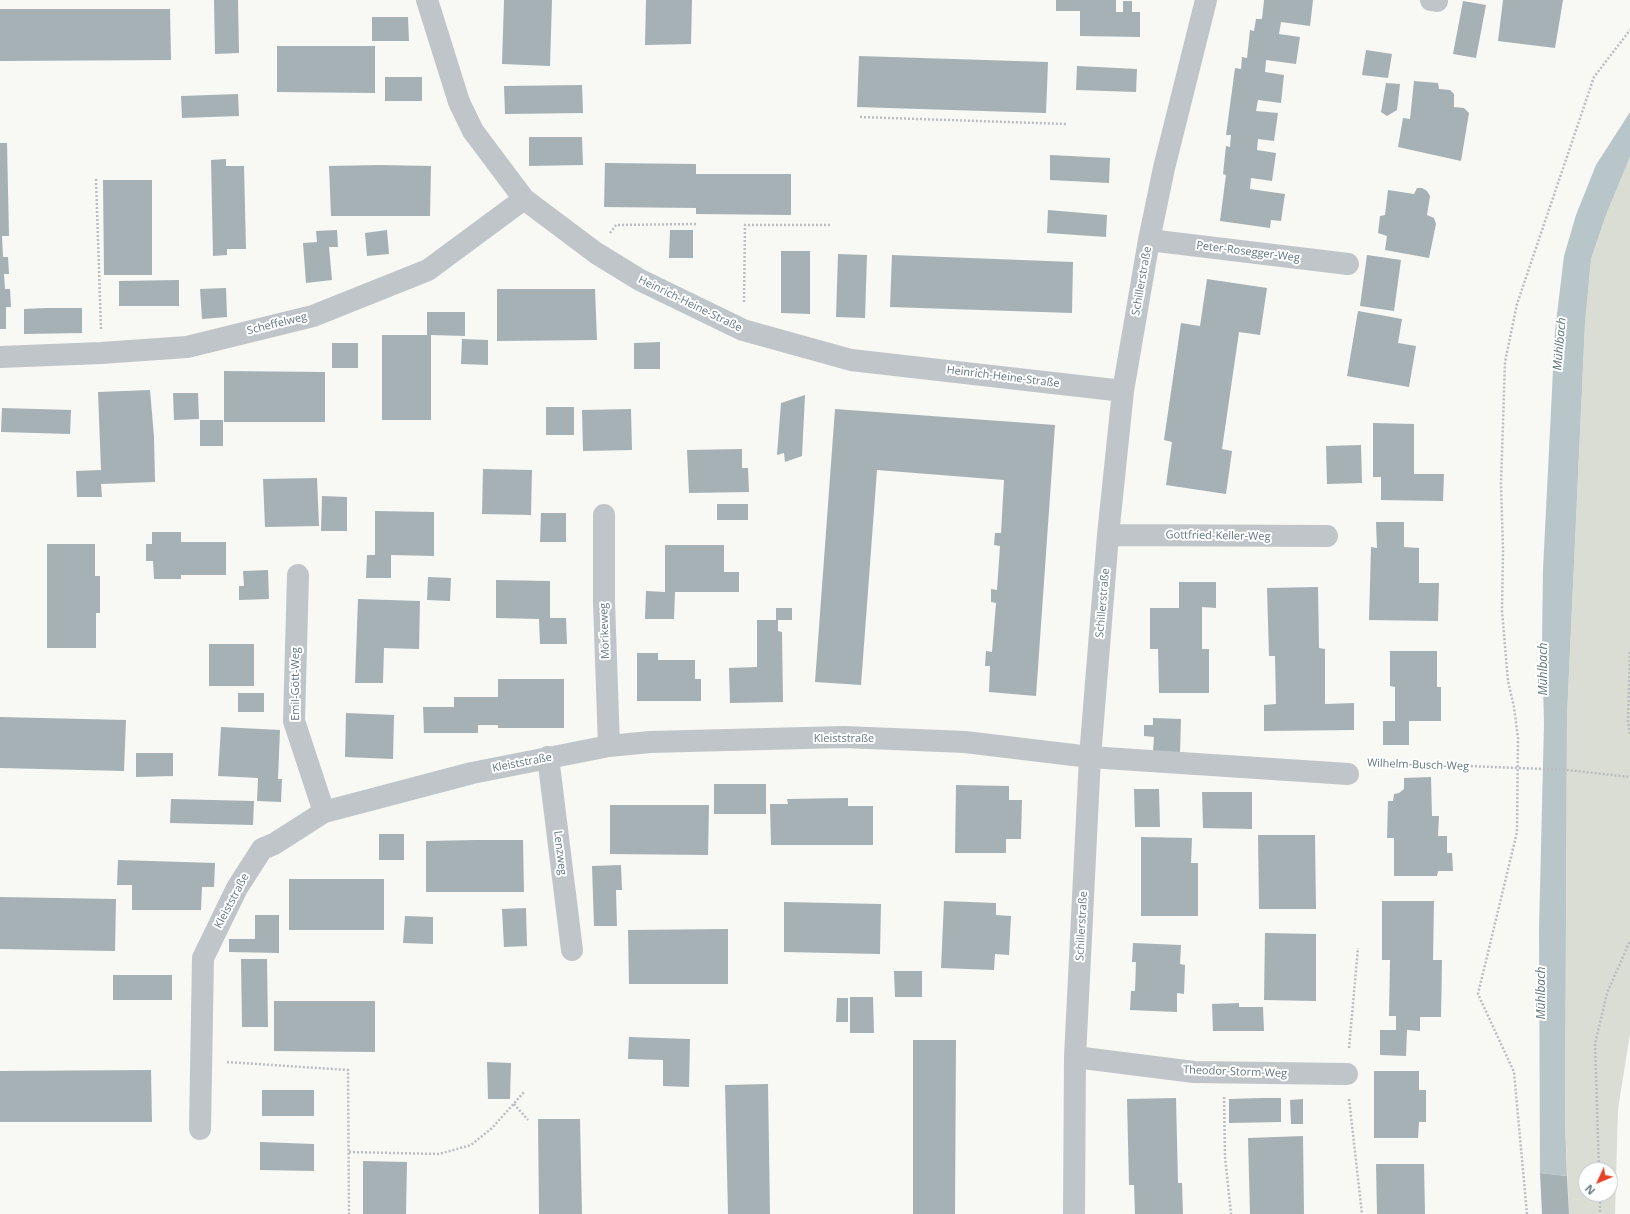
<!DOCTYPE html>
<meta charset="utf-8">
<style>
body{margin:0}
#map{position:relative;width:1630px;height:1214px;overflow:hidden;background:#f8f8f5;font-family:"Open Sans",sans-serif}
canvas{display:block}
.north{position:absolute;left:1578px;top:1162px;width:40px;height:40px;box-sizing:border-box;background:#fff;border:1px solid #c1c9cd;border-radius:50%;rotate:226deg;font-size:11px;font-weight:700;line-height:16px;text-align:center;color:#637781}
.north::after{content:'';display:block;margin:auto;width:14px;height:18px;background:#e54028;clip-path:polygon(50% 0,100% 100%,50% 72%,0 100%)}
</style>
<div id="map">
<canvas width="1630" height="1214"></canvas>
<div class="north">N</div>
</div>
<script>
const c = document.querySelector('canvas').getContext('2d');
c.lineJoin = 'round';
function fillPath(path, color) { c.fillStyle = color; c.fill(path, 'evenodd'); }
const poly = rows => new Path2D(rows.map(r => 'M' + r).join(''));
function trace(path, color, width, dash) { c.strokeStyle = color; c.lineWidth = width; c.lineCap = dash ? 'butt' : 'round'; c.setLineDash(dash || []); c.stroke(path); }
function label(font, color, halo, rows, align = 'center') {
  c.font = font + ' "Open Sans",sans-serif'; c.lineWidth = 4; c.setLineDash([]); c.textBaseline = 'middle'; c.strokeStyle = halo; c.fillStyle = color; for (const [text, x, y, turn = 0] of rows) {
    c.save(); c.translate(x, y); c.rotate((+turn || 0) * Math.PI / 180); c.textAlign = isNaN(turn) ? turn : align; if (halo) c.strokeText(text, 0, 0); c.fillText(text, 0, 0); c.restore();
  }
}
fillPath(poly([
 [1630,157,1630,1034,1618,1109,1615,1214,1569,1214,1565,1121,1567,716,1585,324,1591,259,1606,215],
 [1586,1170,1610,1170,1610,1194,1586,1194]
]), '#d9ddd4');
fillPath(poly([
 [1630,112,1630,157,1606,215,1591,259,1585,324,1567,716,1565,1121,1567,1176,1540,1173,1539,930,1544,723,1542,647,1543,569,1555,331,1564,256,1576,215,1596,165]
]), '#b9c6c9');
fillPath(poly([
 [214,0,238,0,239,53,215,54],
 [504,0,552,0,550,66,502,64],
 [646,0,692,0,691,44,645,45],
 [1056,0,1116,0,1116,12,1123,12,1123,1,1132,1,1132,12,1140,12,1140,37,1080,36,1080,11,1056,11],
 [1264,0,1313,0,1310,26,1281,22,1279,34,1300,37,1296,64,1266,60,1265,72,1284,75,1281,103,1258,100,1256,111,1278,113,1274,141,1258,139,1257,150,1276,153,1272,181,1251,178,1250,189,1285,194,1281,221,1271,220,1270,228,1220,221,1226,175,1223,174,1226,146,1230,147,1231,135,1226,135,1235,68,1241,69,1242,57,1247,58,1250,30,1254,31,1256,19,1262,19],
 [1503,0,1563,0,1555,48,1498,41],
 [1463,1,1486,5,1476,58,1453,54],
 [0,9,170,9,171,60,0,61],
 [372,17,408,17,409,41,372,41],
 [277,46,375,46,375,93,277,92],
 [1366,50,1392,54,1388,78,1362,75],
 [859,56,1048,62,1046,113,857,107],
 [1077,66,1137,69,1136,92,1076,90],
 [385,77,422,77,422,101,385,101],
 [1414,81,1438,83,1439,89,1450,90,1454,94,1454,107,1464,108,1469,113,1461,161,1398,147,1403,118,1410,119],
 [1386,83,1400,84,1397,110,1387,116,1381,112],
 [582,85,583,113,505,114,504,86],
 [238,94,239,116,182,118,181,96],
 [529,137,582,137,583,165,529,166],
 [0,143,7,143,9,236,2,236,3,257,8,257,9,274,4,274,5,289,10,289,11,307,6,307,6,329,0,329],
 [1050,155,1110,158,1109,183,1050,180],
 [226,159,226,166,244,166,246,249,227,249,227,255,213,256,211,160],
 [605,163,696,164,696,174,791,174,791,215,696,214,696,208,604,207],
 [379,165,431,166,430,216,331,216,329,166],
 [103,180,152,180,152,275,104,275],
 [1417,188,1422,188,1427,191,1430,196,1427,215,1434,218,1436,224,1429,258,1385,250,1387,236,1378,233,1380,216,1385,215,1388,190,1414,194],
 [1048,210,1107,215,1106,237,1047,233],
 [337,230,338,247,329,247,332,280,306,283,303,243,317,242,316,231],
 [387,230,389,254,367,256,365,233],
 [670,230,693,230,693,258,669,258],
 [781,251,810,251,810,314,781,313],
 [838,254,867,255,865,318,836,317],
 [892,255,1073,262,1072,313,890,307],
 [1367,255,1401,260,1394,311,1360,306],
 [1207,279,1267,288,1260,335,1239,332,1222,449,1232,451,1226,494,1166,485,1172,442,1164,440,1181,323,1200,326],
 [179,280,179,306,119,306,119,281],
 [226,288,227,317,202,319,200,289],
 [497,289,595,289,597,340,497,341],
 [46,308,82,308,82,333,24,334,24,309],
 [1358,311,1402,319,1398,343,1416,346,1409,387,1347,376],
 [427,312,465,312,465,336,431,335,431,420,382,420,382,335,427,335],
 [462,339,488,340,488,365,461,364],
 [660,342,660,369,634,369,634,343],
 [332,343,358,343,358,368,332,368],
 [224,371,325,372,325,422,224,422],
 [150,390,154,437,155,482,101,484,102,497,77,497,76,471,101,470,98,392],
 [173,393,198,393,199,419,174,420],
 [805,395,802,456,785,462,784,453,777,455,781,403],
 [546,407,574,407,574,435,546,435],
 [2,408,71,410,70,434,1,432],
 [631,409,632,450,583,451,582,410],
 [835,409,1055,425,1036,696,989,692,990,666,985,666,986,651,992,652,996,603,991,602,991,589,997,590,1000,546,994,545,995,533,1001,533,1004,480,877,470,861,685,815,682],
 [200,420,223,420,223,446,200,446],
 [1373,423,1414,424,1414,474,1444,474,1443,501,1381,500,1381,477,1373,477],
 [1361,445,1362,483,1327,484,1326,446],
 [742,449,742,468,748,468,749,492,689,493,687,450],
 [483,469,532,470,531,515,482,514],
 [317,478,319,526,265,527,263,479],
 [322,496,347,497,347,531,321,531],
 [717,504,748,504,748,520,717,520],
 [375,511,434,512,434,556,391,555,391,578,366,578,367,555,375,555],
 [541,513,566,513,566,542,540,542],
 [1376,522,1404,522,1404,547,1419,548,1419,583,1439,583,1438,621,1369,620,1371,547,1377,548],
 [152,532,181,532,181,542,226,542,226,575,181,575,181,579,154,579,153,561,146,561,146,544,152,544],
 [47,544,95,544,95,576,100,576,100,613,96,613,96,648,47,648],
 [665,545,724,545,724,572,739,572,739,592,675,592,674,619,645,619,646,591,665,592],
 [268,570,269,599,239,600,239,586,244,586,243,571],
 [428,577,451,578,450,601,427,600],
 [496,580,550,581,550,618,566,618,567,644,540,644,539,619,496,618],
 [1179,582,1216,582,1216,608,1202,607,1202,649,1209,649,1209,693,1159,693,1158,649,1150,649,1150,608,1179,608],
 [1318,587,1319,648,1325,649,1325,704,1354,703,1354,730,1264,731,1264,705,1276,704,1275,656,1269,656,1267,588],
 [358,599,420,601,419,649,384,648,383,683,355,683],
 [776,608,792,608,792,620,778,620,778,631,782,632,783,702,730,703,729,668,757,667,757,620,776,620],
 [209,644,254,644,254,686,209,686],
 [1390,651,1437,651,1437,687,1441,687,1441,721,1409,721,1409,745,1383,745,1383,721,1395,721,1395,687,1390,686],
 [637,653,658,653,658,660,695,660,695,679,701,679,701,701,637,701],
 [498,679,564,679,564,728,498,728,498,725,478,725,478,733,424,733,423,707,454,707,454,697,498,697],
 [238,693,264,693,264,712,238,712],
 [346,713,394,715,393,759,345,757],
 [0,717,126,720,124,771,0,768],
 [1153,718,1181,719,1180,753,1153,752,1154,737,1144,736,1144,725,1153,725],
 [221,727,280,730,278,779,282,779,281,802,257,801,258,778,218,776],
 [136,753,173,753,173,776,136,777],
 [1431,777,1432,816,1439,816,1438,836,1447,836,1447,853,1452,853,1453,871,1438,871,1437,876,1394,876,1394,838,1387,838,1388,801,1393,801,1394,794,1399,793,1404,789,1404,778],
 [714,784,766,784,766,814,714,814],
 [956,785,1009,786,1009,800,1022,800,1021,839,1006,839,1006,853,955,853],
 [1134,789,1159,789,1160,827,1135,827],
 [1202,792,1252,792,1252,829,1203,828],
 [848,798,848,806,873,806,873,845,771,845,770,804,788,804,787,799],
 [171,799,254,801,253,825,170,823],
 [610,805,709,805,708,855,610,854],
 [379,834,404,834,404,860,379,860],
 [1258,835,1315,835,1316,909,1259,909],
 [1141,837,1192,838,1191,863,1198,863,1198,916,1141,916],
 [476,840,523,840,524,892,426,892,426,841],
 [118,860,215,863,214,887,202,887,201,910,132,910,132,885,117,885],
 [621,865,622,890,616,890,617,926,594,926,592,866],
 [289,879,384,879,384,930,289,930],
 [0,897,116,899,115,951,0,949],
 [944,901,996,903,996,915,1011,916,1009,955,995,954,994,970,941,968],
 [1382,901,1434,901,1433,960,1442,960,1441,1017,1420,1017,1420,1031,1407,1030,1406,1056,1380,1055,1380,1030,1396,1030,1396,1016,1389,1016,1390,960,1382,960],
 [784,902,881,904,880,954,784,952],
 [526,908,527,946,504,947,502,909],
 [255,915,279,915,279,953,229,952,229,939,255,939],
 [405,916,433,917,433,944,403,943],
 [728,929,728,984,629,984,628,930],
 [1265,933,1316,934,1316,1001,1264,1000],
 [1133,943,1181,945,1180,964,1185,965,1184,994,1177,993,1177,1012,1130,1010,1131,991,1135,991,1136,962,1132,962],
 [241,959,267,959,268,1027,242,1027],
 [894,971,922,971,922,997,895,997],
 [113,975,172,975,172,1000,113,1000],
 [850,997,873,997,874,1033,850,1033],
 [837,998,848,998,848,1022,836,1022],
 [274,1001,375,1001,375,1052,274,1051],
 [1239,1003,1239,1007,1263,1007,1264,1031,1213,1031,1212,1004],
 [629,1037,690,1039,689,1087,663,1086,663,1060,628,1059],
 [913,1040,956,1040,955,1214,913,1214],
 [487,1062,511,1063,510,1099,488,1099],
 [151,1070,152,1122,0,1122,0,1071],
 [1374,1071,1419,1071,1419,1090,1426,1090,1426,1122,1419,1122,1418,1138,1374,1138],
 [768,1084,770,1214,728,1214,725,1085],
 [262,1090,314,1090,314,1116,262,1116],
 [1176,1098,1178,1183,1182,1183,1183,1214,1135,1214,1134,1185,1129,1185,1127,1099],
 [1262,1098,1281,1098,1281,1122,1229,1123,1229,1099],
 [1303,1099,1303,1124,1291,1124,1290,1100],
 [538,1119,580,1119,582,1214,539,1214],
 [1303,1136,1304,1214,1250,1214,1248,1138],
 [260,1142,314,1144,314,1171,260,1170],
 [363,1161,407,1162,406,1214,363,1214],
 [1376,1164,1424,1164,1425,1214,1377,1214],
 [1540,1173,1567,1176,1569,1214,1542,1214]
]), '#a6b1b5');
trace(poly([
 [860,117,1066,124],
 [96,179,101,329],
 [610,233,616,225,698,224],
 [744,302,745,225,830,225],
 [1630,652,1628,721,1630,736],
 [1371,762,1567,770,1630,777],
 [1349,1048,1358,948],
 [227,1062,348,1070,349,1214],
 [1224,1097,1225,1157,1231,1214],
 [1349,1099,1362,1214],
 [514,1104,528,1120],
 [349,1152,439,1154,471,1145,492,1128,525,1091],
 [1599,1170,1595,1044,1607,993,1630,941],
 [1600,1194,1600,1214],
 [1527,1214,1514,1072,1478,994,1517,832,1518,738,1514,707,1508,681,1502,611,1503,550,1501,484,1505,362,1517,304,1594,77,1630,30]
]), '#b9bec0', 2.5, [2, 2]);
trace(poly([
 [427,0,459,102,473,131,524,199,596,253,640,280,743,330,851,360,1123,391],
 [1431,0,1437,1],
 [1149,240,1348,264],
 [0,357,101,353,187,347,313,316,428,270,524,199],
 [604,515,604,602,609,746],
 [1108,535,1327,536],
 [298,575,294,721,324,812],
 [548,757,572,950],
 [1075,1057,1194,1072,1347,1074],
 [200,1129,203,958,237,888,262,849,274,844,324,812,472,773,609,746,650,742,844,737,965,742,1090,757,1348,774],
 [1074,1214,1075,1057,1090,757,1108,535,1123,391,1149,240,1164,168,1206,0]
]), '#bfc5c8', 22);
label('11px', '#637781', '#fff', [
 ["Peter-Rosegger-Weg",1248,252,7],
 ["Schillerstraße",1142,281,-80],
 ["Heinrich-Heine-Straße",690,304,26],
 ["Scheffelweg",277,324,-14],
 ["Heinrich-Heine-Straße",1003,377,7],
 ["Gottfried-Keller-Weg",1218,536,1],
 ["Schillerstraße",1103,603,-85],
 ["Mörikeweg",605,631,-92],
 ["Emil-Gött-Weg",296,684,-90],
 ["Kleiststraße",844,739],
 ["Kleiststraße",522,763,-11],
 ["Wilhelm-Busch-Weg",1418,765,2],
 ["Lenzweg",560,853,83],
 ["Kleiststraße",232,901,-62],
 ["Schillerstraße",1082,926,-87],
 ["Theodor-Storm-Weg",1235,1072,2]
]);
label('italic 12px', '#5e767c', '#fff', [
 ["Mühlbach",1560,344,-85],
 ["Mühlbach",1544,669,-90],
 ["Mühlbach",1542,993,-90]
]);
</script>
